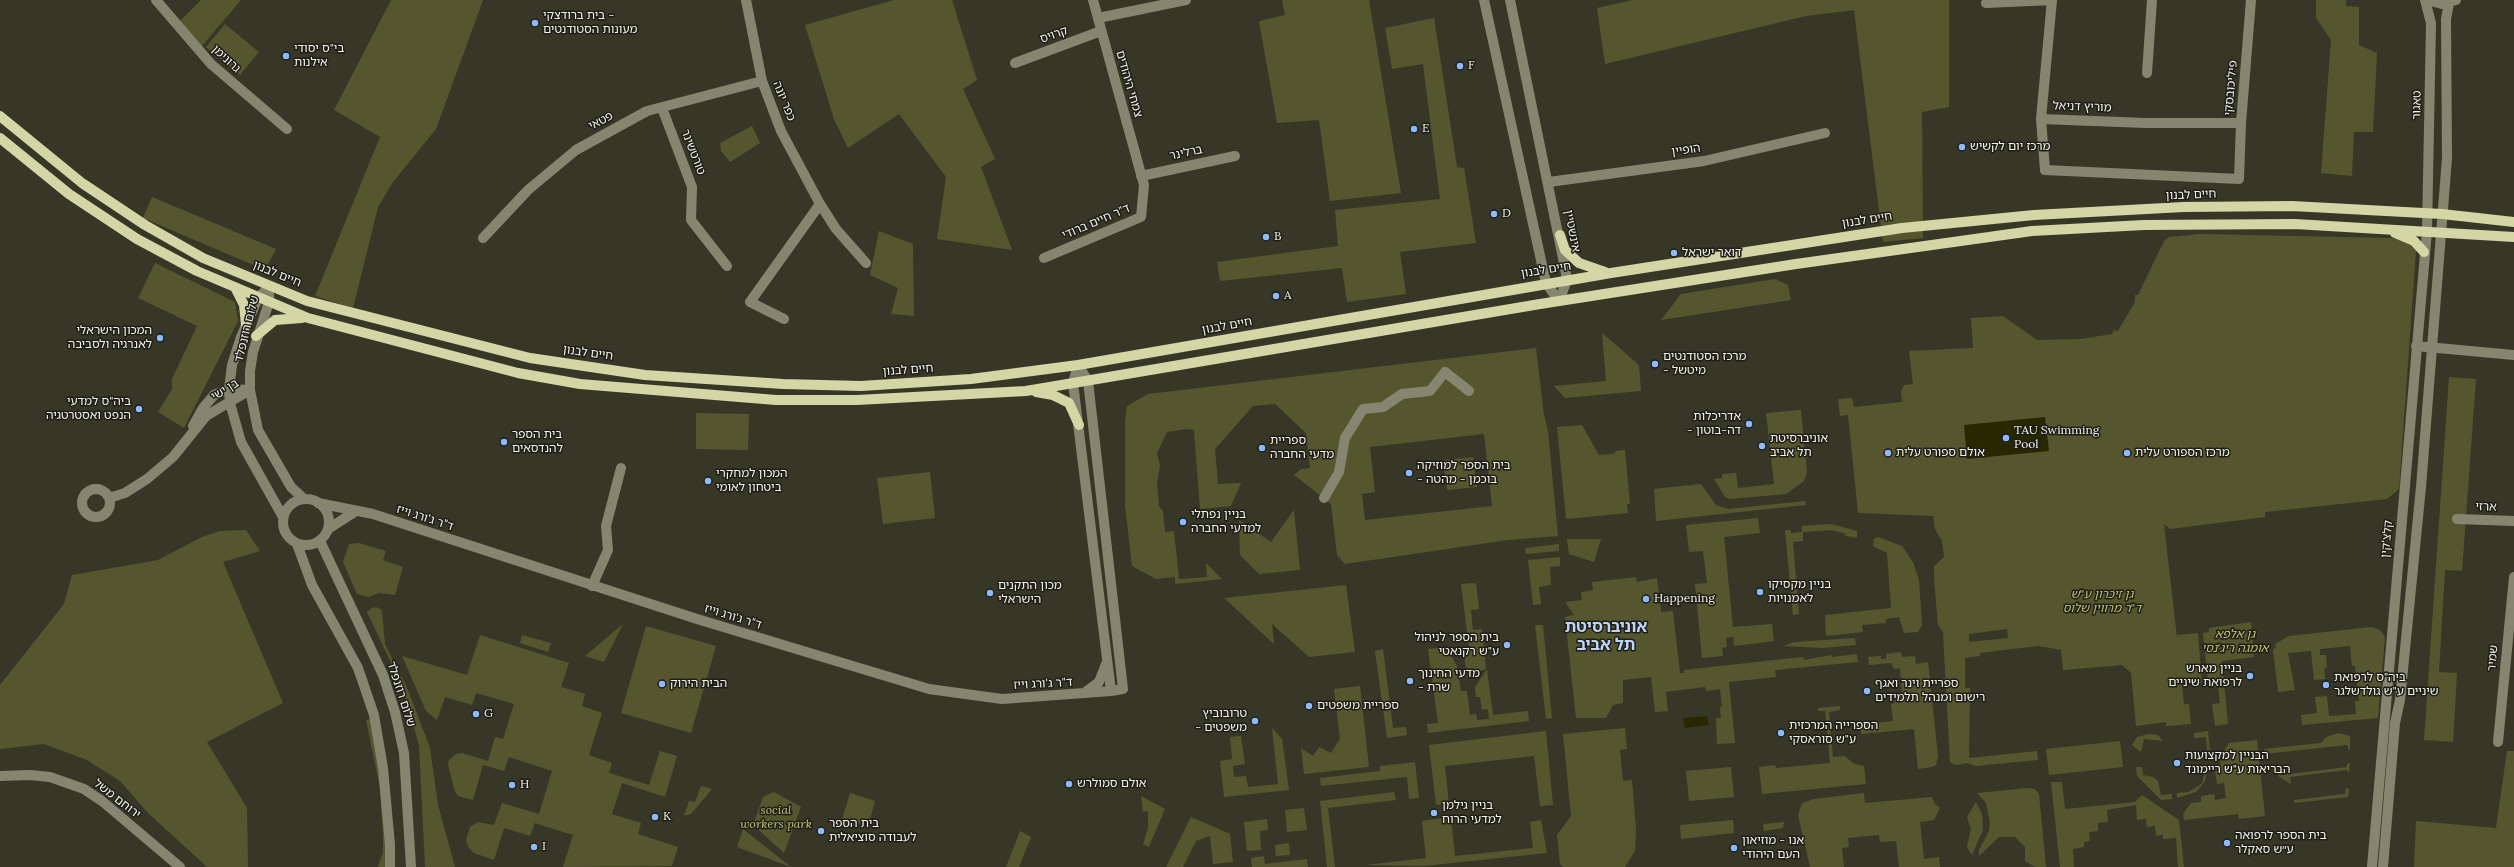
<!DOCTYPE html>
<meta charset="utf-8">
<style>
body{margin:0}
canvas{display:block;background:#373728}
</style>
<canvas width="2514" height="867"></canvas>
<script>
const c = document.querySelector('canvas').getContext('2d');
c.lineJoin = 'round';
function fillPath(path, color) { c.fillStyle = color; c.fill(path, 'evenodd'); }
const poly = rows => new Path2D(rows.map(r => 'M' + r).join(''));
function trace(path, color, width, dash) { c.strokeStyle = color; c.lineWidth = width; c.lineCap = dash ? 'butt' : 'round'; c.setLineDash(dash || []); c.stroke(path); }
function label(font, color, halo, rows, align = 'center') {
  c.font = font + ' Lora,"Noto Sans Hebrew",serif'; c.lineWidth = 3; c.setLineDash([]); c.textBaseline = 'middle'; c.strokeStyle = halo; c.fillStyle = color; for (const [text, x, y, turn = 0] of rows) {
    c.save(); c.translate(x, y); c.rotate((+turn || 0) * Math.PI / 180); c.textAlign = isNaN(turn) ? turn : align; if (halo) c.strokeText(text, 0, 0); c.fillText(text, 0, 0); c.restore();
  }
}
fillPath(poly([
 [201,0,241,0,201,47,178,23],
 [391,0,483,0,436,129,393,182,378,207,353,308,315,296,380,137,334,110],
 [894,0,952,0,977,80,963,89,995,159,981,167,1012,250,937,239,946,177,899,114,848,148,834,119,805,25],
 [1282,0,1369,0,1401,193,1330,201,1319,120,1277,123,1259,21,1285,15],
 [1633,0,1949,0,1949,107,1922,112,1923,238,1883,242,1854,10,1806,16,1605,64,1597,8],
 [2316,0,2346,0,2346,6,2359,7,2359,45,2377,53,2373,132,2354,132,2352,176,2321,173,2331,40,2316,18],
 [1434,18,1457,167,1464,168,1476,243,1400,252,1406,294,1347,302,1342,268,1220,281,1217,262,1338,246,1335,210,1440,199,1423,64,1392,69,1385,28],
 [225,24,259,52,240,75,206,47],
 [752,126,760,143,730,162,721,151,720,143],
 [152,197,276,249,265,270,143,218],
 [879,231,913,244,914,316,891,314,898,288,870,275],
 [2201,234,2391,238,2408,241,2416,250,2399,489,2387,499,2265,512,2265,517,2170,529,2164,524,2177,638,2177,635,2198,633,2202,683,2182,685,2184,704,2189,704,2191,724,2166,726,2166,722,2136,726,2131,673,2122,665,2063,670,2061,650,2038,646,1980,653,1980,656,1965,658,1965,688,1970,688,1969,758,2037,751,2038,760,1975,766,1967,763,1956,765,1950,762,1943,632,1938,625,1934,579,1934,566,1944,557,1942,541,1935,529,1933,516,1858,513,1848,415,1840,416,1838,399,1852,398,1854,407,1902,402,1901,392,1904,385,1913,384,1909,351,1973,348,1971,318,2003,316,2037,340,2081,339,2112,334,2114,330,2118,331,2135,302,2135,295,2138,295,2164,241,2169,237],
 [2007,629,2008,638,1969,642,1969,634],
 [155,263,235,302,238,321,184,428,158,412,172,389,172,379,197,326,138,298],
 [1775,279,1788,285,1791,300,1661,320,1681,294],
 [1602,333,1639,365,1641,391,1565,398,1554,386,1606,381],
 [1536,348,1544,415,1548,431,1558,536,1508,540,1345,564,1337,555,1331,504,1294,475,1301,469,1310,468,1306,433,1275,404,1253,406,1215,449,1218,484,1241,483,1231,506,1200,509,1194,430,1186,429,1167,432,1157,453,1160,466,1157,483,1159,506,1163,511,1165,532,1174,531,1179,579,1207,577,1206,563,1222,579,1175,584,1175,577,1156,579,1132,566,1125,505,1125,421,1127,406,1148,394],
 [1484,434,1492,506,1365,520,1362,494,1375,492,1370,447],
 [2449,377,2476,379,2462,571,2445,570,2439,672,2457,673,2453,742,2424,740],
 [1801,410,1807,472,1804,481,1786,494,1730,499,1725,497,1714,479,1722,478,1722,474,1736,473,1738,488,1774,484,1766,413],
 [696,413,749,414,748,450,696,449],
 [1582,425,1599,455,1614,454,1616,451,1625,450,1630,504,1627,504,1628,513,1566,519,1557,427],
 [1473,457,1477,487,1447,490,1443,460],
 [930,472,935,518,883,524,877,478],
 [1701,484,1716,505,1728,509,1805,501,1806,505,1656,521,1654,489],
 [1294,510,1300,570,1259,574,1240,555,1239,520,1271,542],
 [1758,518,1760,533,1724,537,1733,627,1772,624,1774,641,1734,646,1733,637,1726,638,1727,647,1722,648,1723,656,1702,658,1695,584,1707,583,1703,551,1689,552,1686,525],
 [1831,524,1857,531,1857,538,1845,536,1846,534,1832,530,1803,532,1803,541,1793,542,1799,614,1793,615,1785,530,1791,530,1791,533,1802,532,1802,526],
 [246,530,260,551,223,562,283,703,207,742,247,808,248,867,207,867,148,813,120,781,87,760,44,744,0,749,0,685,64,604,72,575,158,560,202,537,220,531],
 [1878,537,1902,546,1913,562,1919,580,1922,625,1918,632,1904,633,1899,617,1886,619,1886,623,1862,625,1863,632,1826,636,1825,615,1891,608,1887,553,1873,546,1874,539],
 [1567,539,1601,539,1594,562,1569,554],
 [359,543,386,551,383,560,403,567,395,595,379,593,369,597,357,594,343,562,349,544],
 [1559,544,1559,551,1526,554,1525,548],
 [1560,557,1560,566,1550,567,1551,585,1539,587,1541,604,1533,605,1528,560],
 [1636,577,1637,582,1657,578,1661,612,1673,611,1680,673,1684,673,1684,670,1783,659,1803,657,1804,660,1831,655,1832,657,1857,654,1858,662,1775,670,1776,677,1729,682,1735,743,1717,744,1716,718,1721,718,1720,707,1722,707,1720,689,1706,691,1705,687,1666,692,1668,711,1655,712,1651,677,1623,680,1623,703,1613,705,1606,718,1576,718,1565,617,1574,615,1565,602,1582,600,1581,592,1593,590,1592,582],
 [1476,583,1479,609,1471,610,1473,630,1482,629,1486,669,1470,674,1469,668,1466,669,1464,653,1469,648,1461,584],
 [1346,585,1355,652,1309,657,1272,624,1274,644,1224,598],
 [376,607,382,610,385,644,408,690,430,748,438,805,455,867,425,867,419,745,402,686,367,612,372,608],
 [2251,622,2254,657,2222,661,2228,724,2215,726,2212,704,2220,703,2218,687,2211,687,2210,683,2208,683,2203,633,2209,632,2209,628],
 [623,624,604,662,585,656],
 [1535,625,1543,625,1552,718,1546,719],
 [646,626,716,646,691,733,621,713],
 [2371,627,2380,630,2385,637,2378,718,2302,725,2301,715,2317,713,2315,697,2327,696,2329,716,2356,714,2355,701,2359,701,2355,666,2352,666,2350,646,2320,649,2320,655,2326,655,2327,668,2324,668,2325,679,2314,680,2311,651,2288,653,2295,690,2278,692,2273,649,2276,648,2275,644,2289,636],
 [480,635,569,663,561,687,585,694,582,706,602,713,589,755,612,763,609,773,649,785,660,751,677,756,665,797,622,783,612,814,641,823,638,834,678,847,672,866,563,867,573,835,535,823,530,836,504,828,494,860,474,853,469,848,466,840,470,827,478,822,494,825,502,803,539,814,552,771,509,757,504,771,483,765,473,800,458,796,455,792,448,765,449,760,456,754,462,753,488,761,495,737,503,739,514,704,476,693,472,705,445,697,437,720,426,711,402,656,467,675],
 [522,635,551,643,548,652,520,643],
 [1855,638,1856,645,1822,648,1784,646,1794,642],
 [1446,647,1457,666,1461,691,1467,691,1470,715,1476,714,1477,720,1489,719,1488,709,1482,710,1480,697,1476,697,1475,687,1487,669,1493,715,1528,711,1529,721,1428,733,1427,724,1438,723,1428,649],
 [1383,649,1393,728,1406,727,1407,735,1387,738,1375,651],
 [1901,652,1902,657,1915,656,1916,664,1928,662,1938,756,1936,765,1932,767,1918,769,1914,729,1861,734,1860,725,1893,721,1891,704,1895,703,1894,696,1902,695,1900,668,1894,669,1891,663,1869,665,1868,657,1881,656,1881,659,1886,659,1886,654],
 [1360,686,1369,767,1304,774,1301,748,1313,756,1319,747,1331,753,1340,739,1334,689],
 [1840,706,1840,710,1829,712,1833,757,1844,756,1855,764,1864,766,1866,784,1762,794,1759,767,1775,765,1776,768,1830,763,1825,711,1818,711,1818,708],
 [371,719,384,786,388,867,378,867,383,852,383,836,380,788,366,720],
 [1272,728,1282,739,1289,790,1224,797,1220,761,1232,759,1230,737,1241,736,1245,764,1233,766,1234,777,1246,776,1248,787,1278,784],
 [1625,728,1627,749,1620,750,1623,781,1632,780,1636,829,1635,851,1625,867,1563,867,1560,864,1557,835,1571,816,1563,734],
 [1546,731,1553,805,1540,806,1534,756,1445,766,1449,804,1436,805,1429,745],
 [2208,731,2210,750,2207,750,2206,737,2194,738,2194,733],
 [2338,733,2350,736,2350,752,2347,745,2264,754,2264,749,2321,743,2326,737],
 [2149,734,2158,735,2163,741,2144,739,2141,752,2132,745,2137,737],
 [2257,740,2265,816,2239,819,2238,814,2184,820,2183,814,2191,803,2201,802,2201,796,2214,794,2215,800,2226,798,2224,783,2217,784,2215,771,2221,770,2220,757,2229,743],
 [2120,741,2123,767,2049,775,2046,749],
 [2507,751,2514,751,2514,867,2414,867,2416,821,2496,828],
 [1415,762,1419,798,1409,799,1407,777,1321,786,1320,778,1380,771,1380,766],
 [2347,763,2350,763,2349,773,2347,770,2290,777,2291,784,2278,776,2279,769,2281,775,2347,767],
 [1731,767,1734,797,1689,801,1686,771],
 [2136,767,2142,767,2143,775,2153,777,2158,781,2161,795,2172,794,2172,799,2161,800,2137,776],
 [2207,770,2205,781,2196,792,2177,798,2177,793,2188,792,2197,787,2202,783,2205,771],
 [2051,782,2062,782,2065,809,2135,802,2142,795,2179,820,2184,867,2178,867,2176,838,2163,839,2163,835,2156,836,2155,826,2147,827,2146,819,2137,820,2136,805,2107,810,2108,822,2098,823,2098,831,2089,832,2090,841,2084,842,2084,847,2073,849,2074,867,2060,867],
 [701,786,712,789,691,814,684,816,689,801,695,802],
 [2028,788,2035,789,2039,794,2046,867,2035,867,2025,861,2025,847,2015,837,1999,837,1979,856,1979,850,1989,831,1990,823,1986,803,1977,793],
 [2346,788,2349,789,2348,797,2294,803,2294,800,2345,794],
 [774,792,801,807,784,853,753,825,763,797],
 [1394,792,1396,800,1328,808,1335,867,1327,867,1320,801],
 [850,793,875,801,870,819,853,826,841,823],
 [1864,793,1865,803,1932,797,1935,804,1940,808,1934,820,1920,822,1924,859,1939,857,1940,867,1899,867,1896,841,1880,842,1879,835,1848,838,1849,847,1842,848,1844,867,1810,867,1798,815,1802,803,1814,799],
 [1141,796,1165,809,1149,847,1143,844,1148,828,1148,811,1143,812],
 [1976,802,1982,814,1983,830,1972,855,1967,847,1971,829,1967,817],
 [1304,808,1307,830,1287,832,1285,810],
 [1191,817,1230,834,1233,862,1213,864,1210,836,1196,841,1183,867,1166,867],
 [1451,817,1455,856,1533,848,1530,822,1541,820,1547,853,1424,866,1366,865,1426,858,1422,821],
 [1267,819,1268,830,1260,831,1261,850,1247,851,1244,822],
 [1733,820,1734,833,1681,839,1680,825],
 [1784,822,1783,828,1764,831,1763,824],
 [743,829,791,867,737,847],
 [1020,831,1031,837,1019,867,1006,867],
 [1289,843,1290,855,1276,856,1275,845],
 [1264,856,1265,864,1307,859,1308,867,1252,867,1251,858]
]), '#55562e');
fillPath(poly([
 [2045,417,2049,451,1967,459,1964,425],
 [1707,716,1709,725,1685,728,1683,718]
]), '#282700');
trace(poly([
 [156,0,211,64,287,129],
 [746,0,762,81,781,131,820,204,836,229,866,263],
 [1484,0,1546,283,1559,301],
 [1510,0,1565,268,1567,280,1559,301],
 [2052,0,2041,119,2146,123,2241,123],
 [2427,0,2442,4,2456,0],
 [1986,3,2052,0],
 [1098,18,1186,0],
 [1015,63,1101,31],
 [2147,73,2152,0],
 [662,108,692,187,691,220,727,266],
 [2041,119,2045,170,2239,179,2241,123,2251,0],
 [1141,176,1235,156],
 [1549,182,1704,161,1825,133],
 [483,238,528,190,576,150,647,111,762,81],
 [1044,258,1141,217,1144,185,1093,0],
 [270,286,258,298,241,337,232,365,229,389,230,403,241,442,283,517],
 [269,294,269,302,253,352,250,371,250,390,258,430,291,487,304,499],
 [784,319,750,302,820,204],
 [2416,346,2514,355],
 [1078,365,1073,383,1111,691],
 [193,426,203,408,214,395,229,389,250,390],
 '82 503a14 14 0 1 1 28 0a14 14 0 1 1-28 0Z',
 [109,498,125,493,147,479,173,457,206,416,250,390],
 [1324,498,1339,472,1345,438,1363,409,1383,407,1402,394,1430,391,1445,372,1469,391],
 '283 522a23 23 0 1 1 46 0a23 23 0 1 1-46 0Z',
 [318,503,373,514,697,619,929,689,1002,699,1111,691,1123,689,1088,381,1078,365],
 [2457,519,2514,521],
 [328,529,356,511],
 [320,541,383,675,395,712,404,753,411,867],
 [297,544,312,585,358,668,374,715,383,768,390,845,390,867],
 [592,586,608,550,606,526,621,468],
 [1084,693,1099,682,1106,664],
 [2498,742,2514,577],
 [0,776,30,775,50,777,84,789,102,801,180,867],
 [2372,867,2427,231,2431,23,2425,0],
 [2383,867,2395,723,2400,700,2421,487,2447,158,2446,19,2449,3]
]), '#85866f', 10);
trace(poly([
 [0,116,82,183,145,225,203,258,307,301,530,358,645,375,783,384,861,386,971,379,1078,365,1611,273,1902,228,2034,215,2184,207,2292,206,2442,214,2514,222],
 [0,138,69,194,137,239,197,271,308,318,518,373,580,384,776,400,857,400,1026,391,1540,304,1796,264,2032,231,2144,225,2295,224,2514,237],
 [2395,233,2414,241,2424,252],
 [1560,235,1565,250,1579,263,1605,272],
 [235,287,244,305,246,325],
 [256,336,275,320,302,318],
 [1036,392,1053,395,1069,403,1079,425]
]), '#d4d6a5', 10);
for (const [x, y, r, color] of [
 [535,23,4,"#8eb9fc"],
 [286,56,4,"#8eb9fc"],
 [1460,66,4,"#8eb9fc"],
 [1414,129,4,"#8eb9fc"],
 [1962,147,4,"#8eb9fc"],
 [1494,214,4,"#8eb9fc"],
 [1266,237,4,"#8eb9fc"],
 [1674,253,4,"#8eb9fc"],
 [1276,296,4,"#8eb9fc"],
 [160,338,4,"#8eb9fc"],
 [1655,364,4,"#8eb9fc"],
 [139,409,4,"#8eb9fc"],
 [1749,424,4,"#8eb9fc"],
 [2006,438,4,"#8eb9fc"],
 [504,442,4,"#8eb9fc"],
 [1762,446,4,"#8eb9fc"],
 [1262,448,4,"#8eb9fc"],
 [1888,453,4,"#8eb9fc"],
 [2127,453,4,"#8eb9fc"],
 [1409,473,4,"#8eb9fc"],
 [708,481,4,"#8eb9fc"],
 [1183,522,4,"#8eb9fc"],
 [1760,592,4,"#8eb9fc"],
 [990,593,4,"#8eb9fc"],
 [1646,599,4,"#8eb9fc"],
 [1507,645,4,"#8eb9fc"],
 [2250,676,4,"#8eb9fc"],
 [1410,681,4,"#8eb9fc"],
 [662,684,4,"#8eb9fc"],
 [2326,685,4,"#8eb9fc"],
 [1867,691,4,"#8eb9fc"],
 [1309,706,4,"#8eb9fc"],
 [476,714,4,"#8eb9fc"],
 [1255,721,4,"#8eb9fc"],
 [1781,733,4,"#8eb9fc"],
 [2177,763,4,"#8eb9fc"],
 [1069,784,4,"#8eb9fc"],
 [512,785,4,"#8eb9fc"],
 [1434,813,4,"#8eb9fc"],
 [655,817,4,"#8eb9fc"],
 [821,831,4,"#8eb9fc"],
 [2227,843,4,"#8eb9fc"],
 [534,847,4,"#8eb9fc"],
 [1734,848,4,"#8eb9fc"]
]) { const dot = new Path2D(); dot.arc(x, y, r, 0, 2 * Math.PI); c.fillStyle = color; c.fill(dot); trace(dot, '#1e1e17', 1.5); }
label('12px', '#f2f3e9', '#1e1e17', [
 ["בית ברודצקי -",543,16],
 ["מעונות הסטודנטים",543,30],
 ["בי\"ס יסודי",294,49],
 ["אילנות",294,63],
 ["F",1468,66],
 ["E",1422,129],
 ["מרכז יום לקשיש",1970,147],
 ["D",1502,214],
 ["B",1274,237],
 ["דואר ישראל",1682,253],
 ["A",1284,296],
 ["המכון הישראלי",152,331,"right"],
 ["לאנרגיה ולסביבה",152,345,"right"],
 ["מרכז הסטודנטים",1663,357],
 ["- מיטשל",1663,371],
 ["ביה\"ס למדעי",131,402,"right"],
 ["הנפט ואסטרטגיה",131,416,"right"],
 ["אדריכלות",1741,417,"right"],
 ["- דה-בוטון",1741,431,"right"],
 ["TAU Swimming",2014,431],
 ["Pool",2014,445],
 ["בית הספר",512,435],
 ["להנדסאים",512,449],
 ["אוניברסיטת",1770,439],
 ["תל אביב",1770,453],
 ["ספריית",1270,441],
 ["מדעי החברה",1270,455],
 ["אולם ספורט עלית",1896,453],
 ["מרכז הספורט עלית",2135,453],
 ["בית הספר למוזיקה",1417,466],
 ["- בוכמן - מהטה",1417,480],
 ["המכון למחקרי",716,474],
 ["ביטחון לאומי",716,488],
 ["בניין נפתלי",1191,515],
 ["למדעי החברה",1191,529],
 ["בניין מקסיקו",1768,585],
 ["לאמנויות",1768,599],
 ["מכון התקנים",998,586],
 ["הישראלי",998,600],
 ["Happening",1654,599],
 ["בית הספר לניהול",1499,638,"right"],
 ["ע\"ש רקנאטי",1499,652,"right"],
 ["בניין מארש",2242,669,"right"],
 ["לרפואת שיניים",2242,683,"right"],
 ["מדעי החינוך",1418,674],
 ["- שרת",1418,688],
 ["ביה\"ס לרפואת",2334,678],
 ["שיניים ע\"ש גולדשלגר",2334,692],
 ["הבית הירוק",670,684],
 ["ספריית וינר ואגף",1875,684],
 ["רישום ומנהל תלמידים",1875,698],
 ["ספריית משפטים",1317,706],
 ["G",484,714],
 ["טרובוביץ",1247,714,"right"],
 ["- משפטים",1247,728,"right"],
 ["הספרייה המרכזית",1789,726],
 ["ע\"ש סוראסקי",1789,740],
 ["הבניין למקצועות",2185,756],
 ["הבריאות ע\"ש ריימונד",2185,770],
 ["אולם סמולרש",1077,784],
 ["H",520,785],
 ["בניין גילמן",1442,806],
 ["למדעי הרוח",1442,820],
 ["K",663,817],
 ["בית הספר",829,824],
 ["לעבודה סוציאלית",829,838],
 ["בית הספר לרפואה",2235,836],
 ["ע״ש סאקלר",2235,850],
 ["אנו - מוזיאון",1742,841],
 ["העם היהודי",1742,855],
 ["I",542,847]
], 'left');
label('12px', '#f2f3e9', '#1e1e17', [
 ["קרויס",1054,35,-20],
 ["גרונימן",226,59,43],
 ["צמחי היהודים",1129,84,74],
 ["פיליכובסקי",2231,88,-85],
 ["כפר יונה",784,101,68],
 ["טאגור",2417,105,-89],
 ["מוריץ דניאל",2082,107,2],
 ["פטאי",601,121,-28],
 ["הופיין",1686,150,-8],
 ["טורטשינר",693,152,69],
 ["ברלינר",1186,153,-12],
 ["חיים לבנון",2191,195,-2],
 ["חיים לבנון",1867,220,-9],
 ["ד\"ר חיים ברודי",1096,222,-23],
 ["אינשטיין",1572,231,79],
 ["חיים לבנון",1546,270,-9],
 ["חיים לבנון",277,274,22],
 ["חיים לבנון",1227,326,-10],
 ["שלום רוזנפלד",247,329,-76],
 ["חיים לבנון",588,353,8],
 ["חיים לבנון",908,370,-4],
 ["בן ישי",225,390,-32],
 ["ארזי",2486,507,2],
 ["ד\"ר ג'ורג וייז",425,518,18],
 ["קלצ'קין",2387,539,-85],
 ["ד\"ר ג'ורג וייז",733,617,17],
 ["שמיר",2493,658,-85],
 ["ד\"ר ג'ורג וייז",1043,684,-3],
 ["שלום רוזנפלד",401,694,72],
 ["ירוחם משל",117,799,38]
]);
label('italic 12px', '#c3c471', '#1e1e17', [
 ["גן זיכרון ע\"ש",2102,595],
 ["ד\"ר מרווין שלוס",2102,609],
 ["גן אלפא",2235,635],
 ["אומגה ריג'נסי",2235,649],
 ["social",776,811],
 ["workers park",776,825]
]);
label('bold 16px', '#bdd5fc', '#1e1e17', [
 ["אוניברסיטת",1606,627],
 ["תל אביב",1606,645]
]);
</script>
